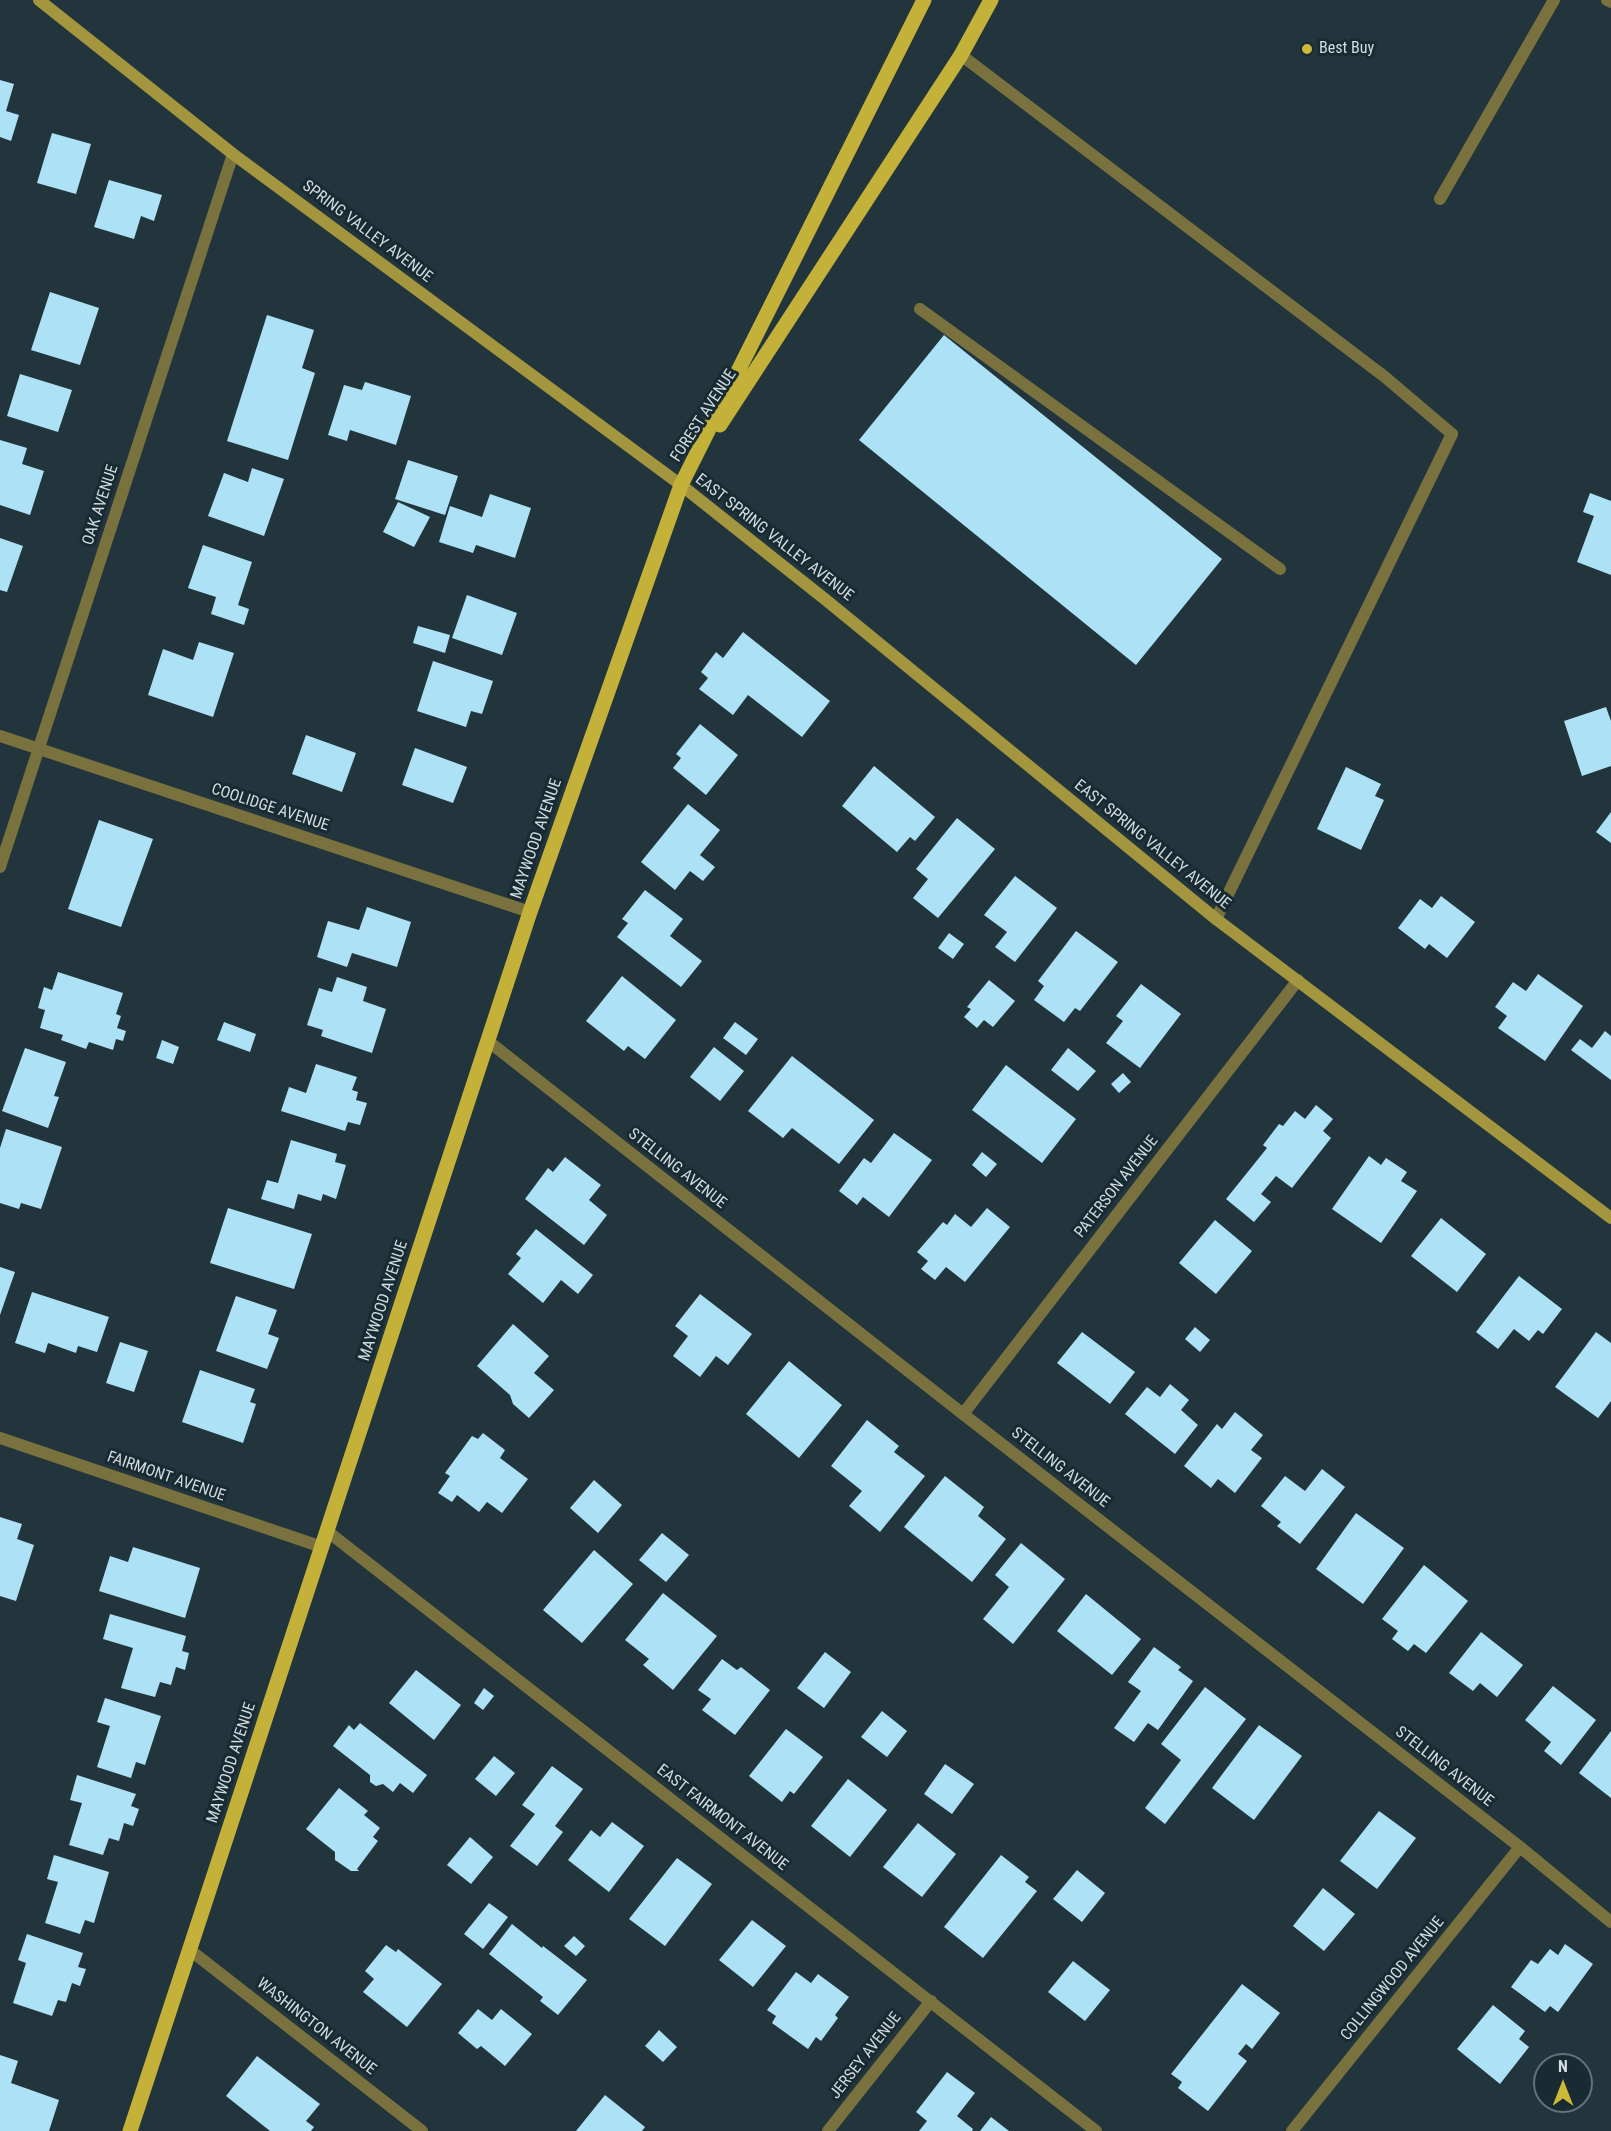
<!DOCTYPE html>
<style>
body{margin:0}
#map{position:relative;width:1611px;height:2131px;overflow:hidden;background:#23353c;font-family:"Roboto Condensed",sans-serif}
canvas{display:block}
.north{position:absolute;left:1533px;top:2053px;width:60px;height:60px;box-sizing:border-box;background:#192b32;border:2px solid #637278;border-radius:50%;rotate:0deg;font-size:16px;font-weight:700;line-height:24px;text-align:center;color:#d2dde1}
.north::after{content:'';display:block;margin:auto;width:21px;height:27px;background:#ccb938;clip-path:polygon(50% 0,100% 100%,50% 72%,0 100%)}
</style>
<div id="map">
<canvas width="1611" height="2131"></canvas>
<div class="north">N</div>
</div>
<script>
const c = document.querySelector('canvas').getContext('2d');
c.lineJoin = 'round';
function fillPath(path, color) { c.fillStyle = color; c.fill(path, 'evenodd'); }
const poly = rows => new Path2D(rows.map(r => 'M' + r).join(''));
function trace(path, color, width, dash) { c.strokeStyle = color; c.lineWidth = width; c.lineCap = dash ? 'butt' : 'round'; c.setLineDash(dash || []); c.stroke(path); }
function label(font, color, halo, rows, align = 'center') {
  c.font = font + ' "Roboto Condensed",sans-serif'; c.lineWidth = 6; c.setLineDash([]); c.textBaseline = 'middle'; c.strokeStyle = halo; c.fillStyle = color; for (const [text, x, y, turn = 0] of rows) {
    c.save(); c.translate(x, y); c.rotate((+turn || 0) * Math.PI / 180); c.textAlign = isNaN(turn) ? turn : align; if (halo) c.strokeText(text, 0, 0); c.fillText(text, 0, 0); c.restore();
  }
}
fillPath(poly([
 [0,80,14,84,6,111,19,115,11,141,0,137],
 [52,133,91,144,76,194,37,183],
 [109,180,162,195,154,221,141,216,134,239,94,227],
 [50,292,99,308,80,365,31,350],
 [267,315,314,330,302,368,315,373,288,460,227,441],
 [944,335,1222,559,1136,665,859,440],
 [20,374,72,390,58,432,7,416],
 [365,382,411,396,396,445,350,430,347,441,328,435,344,385,362,390],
 [0,440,27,448,22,464,44,471,30,515,0,505],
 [408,460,458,476,445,515,395,499],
 [252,468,284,479,264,536,208,516,224,473,248,482],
 [1590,493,1611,501,1611,575,1577,562,1594,516,1583,512],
 [490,494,531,508,515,558,476,545,473,553,439,542,450,506,482,517],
 [398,502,430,517,414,547,383,532],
 [0,538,23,546,7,592,0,590],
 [203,545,252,562,238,605,249,609,244,625,211,614,216,597,188,588],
 [467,595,517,613,502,655,452,638],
 [418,626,450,635,445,653,413,643],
 [743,632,830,701,802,737,748,695,733,715,699,689,708,678,701,672,716,652,723,658],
 [199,642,234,653,213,717,148,695,163,649,193,660],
 [433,661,493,681,482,714,471,711,466,727,417,711],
 [1606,707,1611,721,1611,766,1582,776,1564,721],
 [700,724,738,755,706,795,673,768,681,758,676,754],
 [306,735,356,753,342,792,292,774],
 [415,748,467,767,453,803,402,785],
 [874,766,935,817,915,841,910,837,897,852,842,806],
 [1346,767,1381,784,1375,796,1384,800,1361,850,1317,829],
 [688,804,720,830,700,855,715,867,703,881,690,871,675,890,641,862],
 [1611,812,1611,843,1596,832],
 [957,818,995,849,938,918,913,898,928,879,916,869],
 [99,820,153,839,121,927,68,909],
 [1015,876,1057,908,1015,962,995,947,1007,932,984,915],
 [645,890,683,919,670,936,702,961,681,987,617,937,628,923,622,919],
 [1441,896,1475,922,1447,958,1429,944,1425,949,1398,928,1420,899,1432,908],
 [367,907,411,922,397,967,352,953,347,967,317,957,328,921,359,930],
 [1076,931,1118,962,1080,1011,1075,1008,1064,1022,1034,1000,1044,986,1038,981],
 [949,933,964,944,953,959,938,948],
 [58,972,123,993,116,1014,121,1016,117,1028,126,1031,123,1041,116,1039,113,1050,89,1042,86,1049,61,1040,63,1035,40,1028,45,1010,38,1008,44,987,52,990],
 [1538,974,1583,1006,1545,1061,1498,1028,1507,1016,1495,1007,1513,982,1526,991],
 [622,976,676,1020,645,1059,628,1046,624,1051,586,1021],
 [337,977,367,987,363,1001,386,1009,372,1053,321,1036,323,1030,307,1025,319,988,332,992],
 [989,980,1015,1001,993,1027,984,1020,977,1028,964,1017,971,1009,967,1007],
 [1141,984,1181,1014,1140,1068,1106,1043,1123,1021,1116,1016],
 [224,1022,256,1034,250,1052,217,1040],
 [735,1022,758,1039,746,1055,723,1038],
 [1605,1031,1611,1036,1611,1080,1571,1050,1580,1039,1592,1048],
 [162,1040,179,1047,173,1064,156,1058],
 [714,1047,744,1071,720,1101,690,1077],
 [25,1048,66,1062,54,1096,59,1097,48,1128,2,1111],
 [1068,1048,1096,1071,1078,1091,1051,1070],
 [792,1056,874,1120,839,1164,792,1128,783,1138,748,1111],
 [316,1064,357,1077,352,1090,358,1092,356,1100,367,1103,360,1125,348,1122,345,1131,281,1111,289,1087,306,1093],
 [1006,1065,1076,1119,1042,1163,972,1110],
 [1123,1073,1131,1082,1119,1093,1111,1084],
 [1316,1105,1333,1119,1323,1131,1331,1138,1292,1188,1276,1176,1261,1194,1271,1202,1254,1222,1226,1199,1267,1148,1263,1145,1279,1124,1283,1126,1295,1111,1305,1119],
 [6,1129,62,1147,41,1209,21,1203,19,1209,0,1203,0,1148],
 [894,1133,932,1160,889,1217,863,1197,857,1205,839,1191,864,1158,871,1163],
 [291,1140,337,1154,335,1162,346,1165,336,1199,323,1194,321,1201,298,1194,294,1209,261,1199,267,1180,278,1183],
 [982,1152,997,1164,986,1177,972,1165],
 [1369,1156,1381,1165,1386,1158,1407,1172,1401,1181,1417,1191,1381,1243,1332,1209],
 [565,1157,601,1185,589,1200,607,1215,584,1245,525,1199,548,1168,553,1172],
 [228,1208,312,1234,294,1289,210,1263],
 [987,1208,1010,1227,965,1282,946,1267,935,1280,921,1269,928,1261,917,1252,943,1222,947,1225,955,1214,971,1227],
 [1441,1218,1486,1254,1457,1292,1411,1256],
 [1215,1220,1252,1251,1216,1294,1179,1263],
 [536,1229,593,1275,578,1294,561,1280,543,1303,508,1274,521,1258,516,1254],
 [0,1267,15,1272,0,1315],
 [1519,1276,1562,1309,1543,1334,1538,1330,1529,1341,1514,1329,1498,1349,1476,1332],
 [32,1292,109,1317,97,1352,78,1346,76,1353,48,1343,45,1353,15,1343],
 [700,1294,752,1334,728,1365,716,1356,700,1377,673,1356,688,1336,675,1326],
 [236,1296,277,1310,268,1334,279,1338,267,1369,216,1351],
 [513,1324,549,1356,534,1373,554,1390,529,1418,513,1404,510,1395,477,1366],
 [1195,1327,1210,1340,1200,1352,1185,1339],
 [1082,1332,1135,1372,1110,1404,1057,1363],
 [1596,1332,1611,1343,1611,1401,1598,1418,1555,1387],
 [120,1342,148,1351,134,1392,106,1383],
 [789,1361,842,1405,799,1458,746,1414],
 [200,1370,255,1389,250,1402,256,1404,243,1443,182,1422],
 [1170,1384,1189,1400,1181,1410,1198,1425,1175,1454,1125,1414,1147,1387,1160,1397],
 [1235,1412,1263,1435,1251,1450,1262,1458,1235,1493,1218,1479,1211,1488,1184,1466,1217,1424,1222,1429],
 [867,1420,899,1446,894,1452,925,1476,880,1532,849,1506,862,1491,831,1466],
 [483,1433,505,1450,500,1458,528,1479,502,1513,487,1502,479,1512,457,1495,452,1502,438,1493,450,1476,445,1473,472,1436,478,1439],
 [1322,1469,1345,1487,1300,1544,1277,1526,1281,1522,1261,1506,1285,1476,1305,1491],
 [945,1476,984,1507,978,1516,1006,1539,972,1582,904,1527],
 [594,1480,622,1505,598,1533,570,1508],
 [1356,1513,1404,1548,1363,1604,1316,1569],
 [0,1517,22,1524,17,1539,34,1545,16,1601,0,1596],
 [662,1533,689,1555,666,1582,639,1560],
 [1021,1543,1065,1579,1013,1644,983,1619,1009,1587,995,1575],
 [133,1547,200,1568,185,1618,99,1591,110,1556,128,1562],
 [594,1550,633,1584,582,1643,543,1610],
 [1424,1565,1468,1601,1426,1653,1414,1644,1408,1651,1392,1639,1398,1631,1382,1619],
 [663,1593,717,1636,673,1690,643,1665,649,1659,625,1640],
 [1086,1594,1141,1639,1112,1675,1057,1631],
 [110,1614,186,1636,182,1651,189,1653,185,1670,176,1667,171,1685,160,1682,155,1697,121,1688,133,1648,103,1639],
 [1481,1632,1523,1665,1497,1697,1480,1683,1473,1691,1449,1673],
 [1154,1647,1181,1667,1178,1670,1193,1681,1158,1730,1148,1723,1134,1742,1114,1728,1141,1691,1128,1682],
 [825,1652,851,1672,824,1708,797,1688],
 [722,1659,737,1670,741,1667,770,1690,735,1735,702,1710,711,1699,698,1690],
 [416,1670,461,1705,434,1740,389,1703],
 [1553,1686,1596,1720,1561,1765,1544,1751,1551,1742,1525,1720],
 [1205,1687,1246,1719,1165,1824,1145,1808,1181,1760,1161,1744],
 [484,1688,494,1696,483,1710,474,1703],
 [105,1698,161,1716,145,1765,136,1762,131,1778,97,1767,110,1726,97,1722],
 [882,1711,907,1731,887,1757,861,1737],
 [360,1723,427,1775,413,1793,400,1783,393,1792,383,1784,376,1786,370,1782,370,1775,333,1746,349,1725,354,1730],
 [1259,1725,1302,1756,1254,1820,1212,1788],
 [786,1729,823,1757,794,1794,790,1791,782,1802,749,1776],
 [1611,1731,1611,1798,1579,1773],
 [494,1756,515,1773,496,1796,475,1779],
 [945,1764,974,1784,952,1814,924,1794],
 [552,1766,583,1789,555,1826,563,1832,537,1866,510,1846,535,1814,522,1805],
 [77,1775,136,1794,131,1806,139,1809,133,1826,124,1823,119,1841,109,1838,103,1855,69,1845,82,1803,70,1800],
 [848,1779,887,1810,850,1857,811,1826],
 [339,1788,368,1811,364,1815,380,1828,373,1837,378,1841,357,1869,359,1871,351,1871,335,1860,335,1852,306,1829],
 [1379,1811,1416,1838,1377,1889,1340,1861],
 [612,1822,644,1846,609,1892,568,1860,591,1830,600,1837],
 [918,1823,956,1854,922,1897,883,1867],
 [470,1837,493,1857,471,1884,447,1865],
 [54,1855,109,1872,94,1923,85,1920,80,1934,45,1923,58,1882,47,1879],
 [1001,1855,1029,1877,1025,1882,1037,1891,983,1958,944,1927],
 [677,1858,712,1884,665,1946,629,1919],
 [1077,1870,1105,1893,1082,1922,1053,1899],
 [1323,1888,1355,1914,1324,1951,1293,1926],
 [489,1903,508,1917,483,1949,464,1934],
 [752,1920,786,1946,753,1987,719,1960],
 [512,1924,542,1948,543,1946,587,1980,558,2015,540,2001,543,1997,489,1954],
 [27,1934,83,1953,78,1967,86,1969,80,1986,72,1983,66,2002,58,2000,52,2016,13,2003,26,1963,18,1960],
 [574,1936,585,1946,576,1956,564,1946],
 [1565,1944,1593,1964,1558,2012,1550,2006,1545,2012,1511,1987,1531,1960,1538,1964,1550,1949,1558,1955],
 [386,1945,396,1952,398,1949,442,1984,407,2027,363,1992,374,1979,365,1971],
 [1073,1961,1110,1990,1085,2021,1048,1992],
 [796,1972,811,1983,818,1974,849,1997,835,2015,838,2018,821,2041,816,2037,808,2049,772,2023,776,2016,767,2010],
 [1242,1984,1280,2013,1252,2049,1246,2044,1238,2054,1247,2061,1208,2111,1178,2088,1182,2082,1171,2074],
 [1493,2005,1525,2031,1519,2039,1529,2047,1500,2084,1457,2049],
 [478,2009,492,2020,501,2009,532,2034,505,2066,481,2046,477,2049,458,2033],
 [659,2030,677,2047,663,2062,645,2046],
 [0,2055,18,2061,11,2083,59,2100,49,2131,0,2131],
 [257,2056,320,2104,306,2121,314,2127,311,2131,270,2131,226,2096],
 [947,2072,975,2093,957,2116,973,2129,972,2131,919,2131,927,2121,916,2112],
 [605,2095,645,2127,642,2131,576,2131],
 [991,2117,1009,2131,980,2131]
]), '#ade2f6');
trace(poly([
 [1607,0,1611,2],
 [961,55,1385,377,1452,434],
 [1440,199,1554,0],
 [920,309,1280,569]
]), '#7a723e', 12);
trace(poly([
 [0,736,530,912],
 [0,867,233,154],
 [1216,919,1452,434],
 [488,1041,963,1414,1520,1847,1611,1922],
 [963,1414,1298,980],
 [0,1438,322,1547],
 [327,1531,1096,2131],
 [190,1950,422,2131],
 [828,2131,931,2001],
 [1292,2131,1520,1847]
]), '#7a723e', 12);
trace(poly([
 [39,0,233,154,681,485,826,600,1216,919,1611,1218]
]), '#a3963e', 12);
trace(poly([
 [720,425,961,55,991,0],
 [130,2131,530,912,681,485,924,0]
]), '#c3b139', 15);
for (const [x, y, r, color] of [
 [1307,49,6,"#ccb938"]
]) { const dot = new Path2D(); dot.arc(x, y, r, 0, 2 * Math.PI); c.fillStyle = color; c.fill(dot); trace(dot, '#192b32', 2); }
label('16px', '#d2dde1', '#192b32', [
 ["Best Buy",1319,49]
], 'left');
label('16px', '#d2dde1', '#192b32', [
 ["SPRING VALLEY AVENUE",367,232,37],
 ["FOREST AVENUE",704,416,-57],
 ["OAK AVENUE",101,505,-72],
 ["EAST SPRING VALLEY AVENUE",774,538,38],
 ["COOLIDGE AVENUE",270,808,18],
 ["MAYWOOD AVENUE",537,839,-71],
 ["EAST SPRING VALLEY AVENUE",1152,845,39],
 ["STELLING AVENUE",677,1169,38],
 ["PATERSON AVENUE",1117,1187,-52],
 ["MAYWOOD AVENUE",384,1301,-72],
 ["STELLING AVENUE",1060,1468,38],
 ["FAIRMONT AVENUE",166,1477,19],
 ["MAYWOOD AVENUE",232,1763,-72],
 ["STELLING AVENUE",1444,1767,38],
 ["EAST FAIRMONT AVENUE",722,1818,38],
 ["COLLINGWOOD AVENUE",1393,1979,-51],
 ["WASHINGTON AVENUE",316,2027,38],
 ["JERSEY AVENUE",866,2056,-52]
]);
</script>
